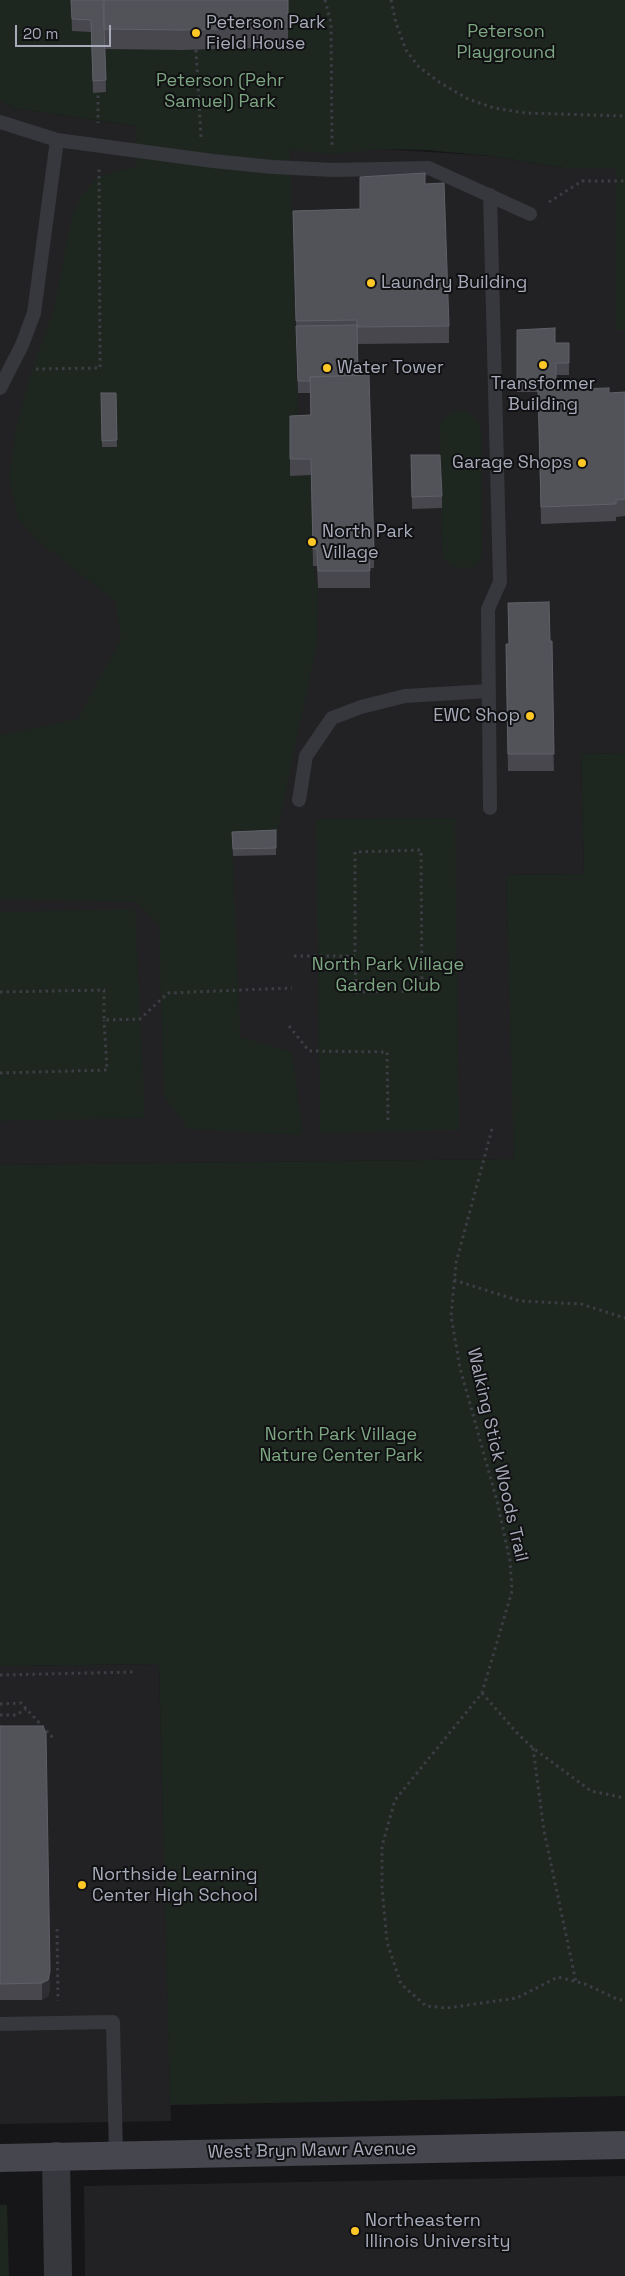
<!DOCTYPE html>
<style>
body{margin:0}
#map{position:relative;width:625px;height:2276px;overflow:hidden;background:#161618;font-family:"Space Grotesk",sans-serif}
canvas{display:block}
.scale{position:absolute;left:15px;top:25px;width:96px;height:22px;box-sizing:border-box;border:2px solid #a7abb9;border-top:0;padding-left:6px;font-size:15px;line-height:18px;white-space:nowrap;color:#a7abb9;-webkit-text-stroke:4px #111113;paint-order:stroke}
</style>
<div id="map">
<canvas width="625" height="2276"></canvas>
<div class="scale">20 m</div>
</div>
<script>
const c = document.querySelector('canvas').getContext('2d');
c.lineJoin = 'round';
function fillPath(path, color) { c.fillStyle = color; c.fill(path, 'evenodd'); }
const poly = rows => new Path2D(rows.map(r => 'M' + r).join(''));
function trace(path, color, width, dash) { c.strokeStyle = color; c.lineWidth = width; c.lineCap = dash ? 'butt' : 'round'; c.setLineDash(dash || []); c.stroke(path); }
function label(font, color, halo, rows, align = 'center') {
  c.font = font + ' "Space Grotesk",sans-serif'; c.lineWidth = 4; c.setLineDash([]); c.textBaseline = 'middle'; c.strokeStyle = halo; c.fillStyle = color; for (const [text, x, y, turn = 0] of rows) {
    c.save(); c.translate(x, y); c.rotate((+turn || 0) * Math.PI / 180); c.textAlign = isNaN(turn) ? turn : align; if (halo) c.strokeText(text, 0, 0); c.fillText(text, 0, 0); c.restore();
  }
}
fillPath(poly([
 [0,100,14,108,136,126,383,149,491,156,564,168,616,168,616,330,625,330,625,753,581,754,584,874,506,875,515,1159,0,1165],
 [159,1664,171,2121,0,2124,0,1666],
 [625,2176,625,2276,85,2276,84,2186]
]), '#222225');
fillPath(poly([
 [0,0,625,0,625,330,616,330,616,168,564,168,491,156,426,150,383,149,332,154,290,150,298,423,290,424,290,476,311,475,313,566,318,588,317,643,276,837,232,839,240,1037,292,1052,303,1135,188,1129,164,1096,159,925,137,902,0,899,0,735,78,719,121,639,116,602,37,540,18,518,9,479,16,429,32,369,53,313,72,216,81,196,99,176,137,166,136,126,14,108,0,100],
 [456,411,467,411,476,419,481,427,482,553,478,566,462,569,451,565,443,558,442,550,440,425,446,416],
 [625,753,625,2096,170,2105,159,1664,0,1666,0,1165,514,1159,506,875,584,874,581,754],
 [455,818,459,1130,320,1133,316,819],
 [135,909,145,1118,0,1121,0,912],
 [0,2205,7,2205,9,2276,0,2276]
]), '#1e271f');
trace(poly([
 [325,0,331,23,332,147],
 [391,0,396,23,406,50,418,66,439,82,468,99,494,108,525,113,625,116],
 [196,50,201,137],
 [98,89,98,123],
 [549,202,582,181,625,181],
 [36,369,100,368,99,169],
 [294,956,355,956,355,852,421,850,422,991,356,992,355,956],
 [0,992,104,990,104,1020,140,1019,168,993,292,988],
 [289,1026,309,1051,387,1052,388,1123],
 [0,1073,107,1070,104,1020],
 [492,1129,456,1263,451,1316,460,1368,497,1501,510,1561,512,1591,482,1693,395,1800,382,1846,382,1887,387,1942,401,1984,426,2006,447,2008,517,1998,558,1977,585,1984,619,2000,625,2000],
 [454,1280,520,1301,581,1304,625,1318],
 [0,1675,134,1672],
 [482,1693,518,1734,533,1748,591,1791,625,1798],
 [0,1704,21,1703,55,1740],
 [0,1715,16,1715,26,1709],
 [533,1748,544,1831,576,1982],
 [57,1929,58,2001]
]), '#3d3e45', 3, [2.5, 4]);
trace(poly([
 [0,122,57,140],
 [490,195,500,582,488,609,490,808],
 [0,388,22,345,34,313,57,140,213,161,273,167,333,170,429,168,530,214],
 [299,800,306,756,332,718,361,707,405,696,489,691],
 [0,2024,113,2022,116,2155]
]), '#37373e', 14);
trace(poly([
 [56,2156,58,2276]
]), '#37373e', 28);
trace(poly([
 [0,2158,625,2145]
]), '#45464e', 28);
fillPath(poly([
 [71,0,288,0,288,47,182,50,105,49,106,92,93,93,91,32,72,31],
 [425,184,449,326,449,343,358,344,358,375,374,551,374,568,370,568,370,588,318,588,317,566,313,566,311,475,290,476,290,416,310,415,310,393,298,393,293,211,360,209],
 [517,330,555,343,569,343,569,375,556,375,556,390,609,393,625,392,625,516,616,517,616,521,541,524,538,392,517,392],
 [101,393,116,393,117,447,102,447],
 [411,455,442,496,442,508,412,509],
 [508,603,550,641,554,771,508,771,506,661,509,644],
 [276,830,276,855,233,856,232,832],
 [0,1726,50,1988,48,1996,42,2000,0,2000]
]), '#47474d');
fillPath(poly([
 [50,1971,50,1988,48,1996,42,2000,42,1983]
]), '#2f2f33');
const building = poly([
 [71,0,103,0,106,80,93,81,91,20,72,19,71,0],
 [104,0,288,0,288,27,182,30,104,29,104,0],
 [425,173,425,184,444,183,449,326,357,327,357,320,296,321,293,211,360,209,360,177,425,173],
 [357,325,358,375,310,377,310,381,298,381,296,326,357,325],
 [555,328,555,343,569,343,569,363,556,363,556,379,517,380,517,330,555,328],
 [369,375,374,551,369,551,370,571,318,571,317,549,313,549,311,459,290,459,290,416,311,415,310,377,369,375],
 [609,388,609,393,625,392,625,499,616,500,616,504,541,507,538,390,609,388],
 [101,393,116,393,117,440,102,441,101,393],
 [411,455,440,455,442,496,412,497,411,455],
 [549,602,550,641,552,641,554,754,508,754,506,644,509,644,508,603,549,602],
 [276,830,276,848,233,849,232,832,276,830],
 [0,1726,43,1726,46,1733,50,1971,48,1980,42,1983,0,1984,0,1726]
]);
fillPath(building, '#525259');
trace(building, '#5f6068', 1);
for (const [x, y, r, color] of [
 [196,33,5,"#ffc827"],
 [371,283,5,"#ffc827"],
 [543,365,5,"#ffc827"],
 [327,368,5,"#ffc827"],
 [582,463,5,"#ffc827"],
 [312,542,5,"#ffc827"],
 [530,716,5,"#ffc827"],
 [82,1885,5,"#ffc827"],
 [355,2231,5,"#ffc827"]
]) { const dot = new Path2D(); dot.arc(x, y, r, 0, 2 * Math.PI); c.fillStyle = color; c.fill(dot); trace(dot, '#111113', 2); }
label('18px', '#a7abb9', '#111113', [
 ["Peterson Park",206,23],
 ["Field House",206,44],
 ["Laundry Building",381,283],
 ["Water Tower",337,368],
 ["Transformer",543,384,"center"],
 ["Building",543,405,"center"],
 ["Garage Shops",572,463,"right"],
 ["North Park",322,532],
 ["Village",322,553],
 ["EWC Shop",520,716,"right"],
 ["Northside Learning",92,1875],
 ["Center High School",92,1896],
 ["Northeastern",365,2221],
 ["Illinois University",365,2242]
], 'left');
label('18px', '#7da682', '#111113', [
 ["Peterson",506,32],
 ["Playground",506,53],
 ["Peterson (Pehr",220,81],
 ["Samuel) Park",220,102],
 ["North Park Village",388,965],
 ["Garden Club",388,986],
 ["North Park Village",341,1435],
 ["Nature Center Park",341,1456]
]);
label('18px', '#a7abb9', '#111113', [
 ["Walking Stick Woods Trail",497,1455,77],
 ["West Bryn Mawr Avenue",312,2151,-1]
]);
</script>
